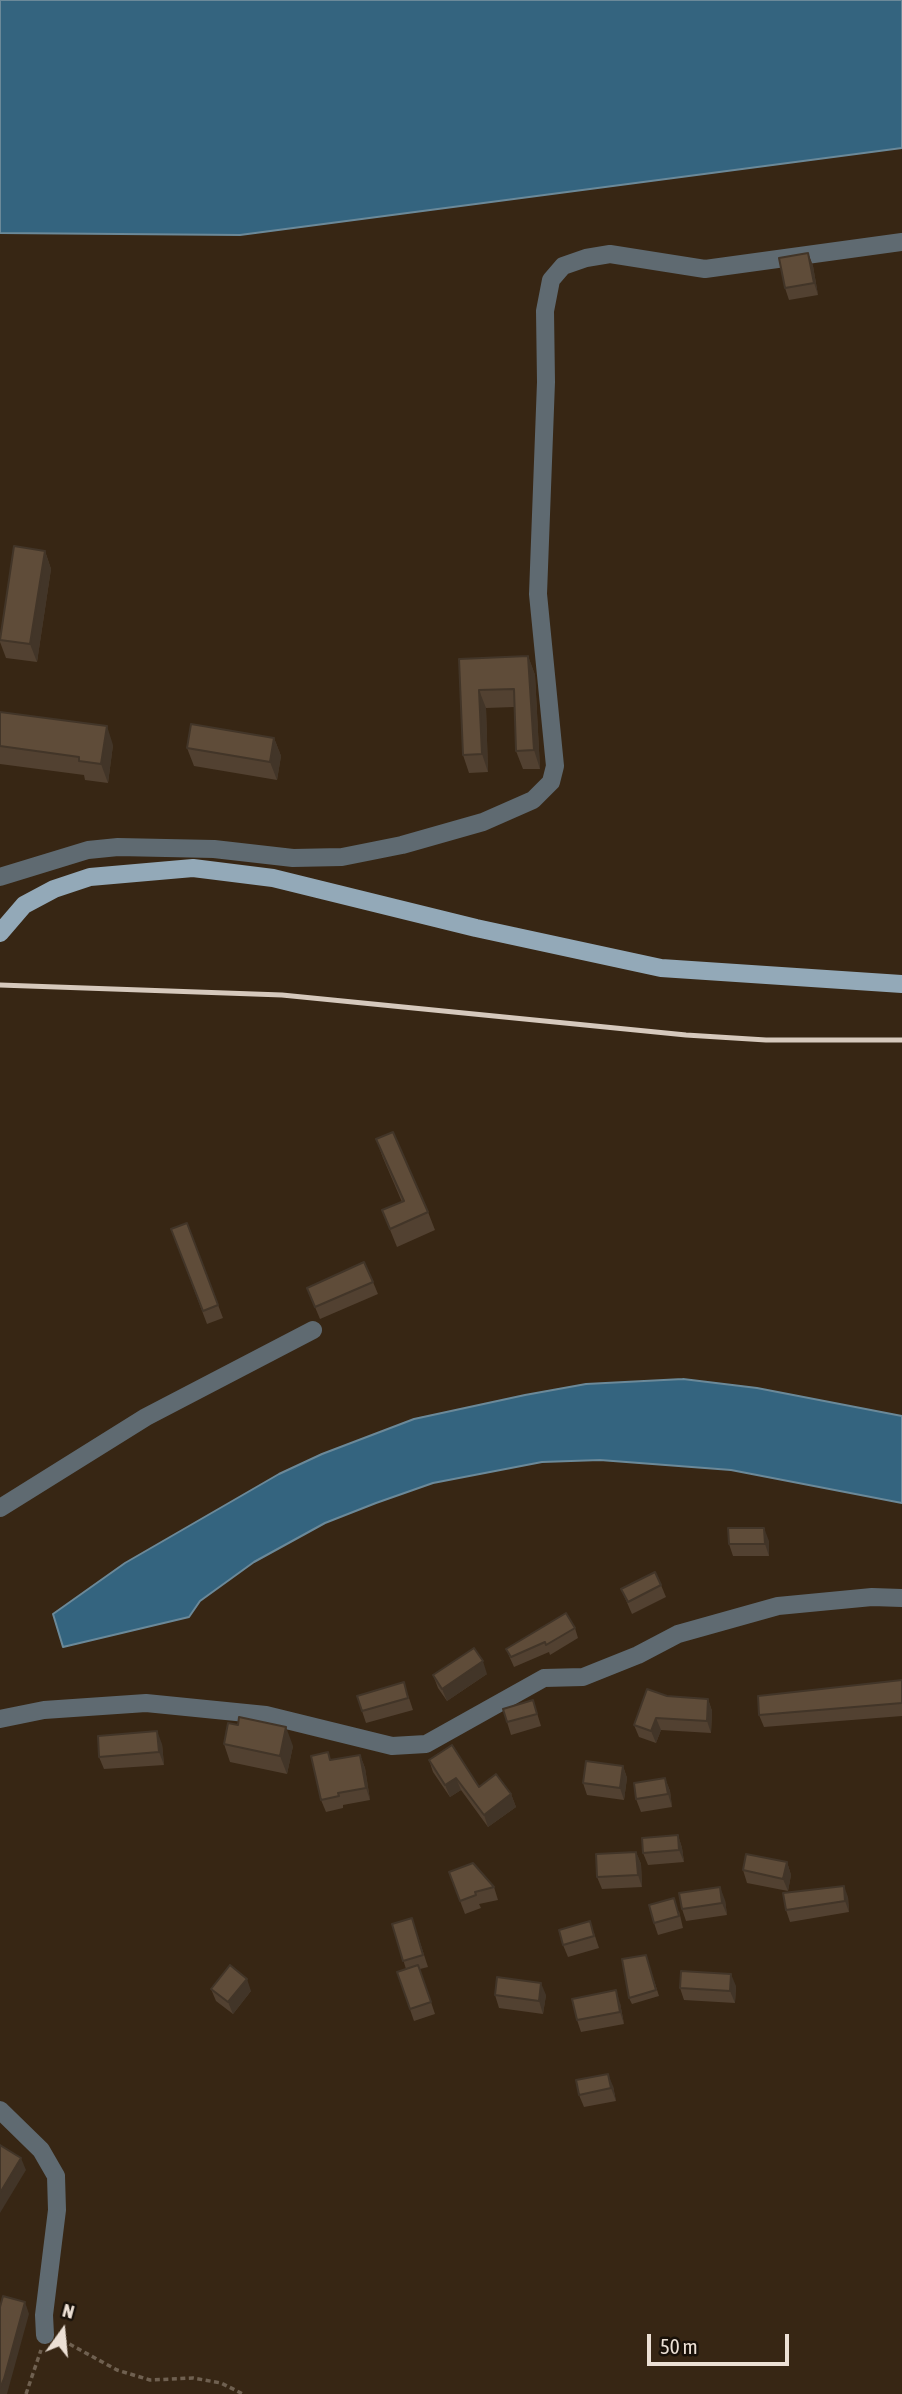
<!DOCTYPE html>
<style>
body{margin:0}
#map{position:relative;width:902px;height:2394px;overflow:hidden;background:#372614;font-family:"Asap Condensed",sans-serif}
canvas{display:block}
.north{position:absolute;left:28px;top:2296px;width:70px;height:70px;-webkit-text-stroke:5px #191109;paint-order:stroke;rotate:15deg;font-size:19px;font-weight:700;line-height:28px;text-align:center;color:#ece0d5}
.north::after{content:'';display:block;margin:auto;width:24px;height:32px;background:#ece0d5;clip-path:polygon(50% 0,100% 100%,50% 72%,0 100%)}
.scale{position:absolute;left:647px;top:2334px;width:142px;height:32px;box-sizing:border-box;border:4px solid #ece0d5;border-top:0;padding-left:9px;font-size:21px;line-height:24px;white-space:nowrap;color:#ece0d5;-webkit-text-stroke:5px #191109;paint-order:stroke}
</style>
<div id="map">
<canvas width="902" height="2394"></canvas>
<div class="north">N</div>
<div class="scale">50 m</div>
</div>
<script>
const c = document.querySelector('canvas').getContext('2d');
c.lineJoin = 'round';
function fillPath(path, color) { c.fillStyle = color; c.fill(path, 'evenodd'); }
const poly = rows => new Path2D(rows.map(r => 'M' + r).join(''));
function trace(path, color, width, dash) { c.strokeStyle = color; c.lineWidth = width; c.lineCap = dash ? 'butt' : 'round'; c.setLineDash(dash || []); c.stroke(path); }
const water = poly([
 [0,0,902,0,902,148,240,235,0,233,0,0],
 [683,1379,757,1388,902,1416,902,1503,731,1470,600,1460,542,1462,433,1483,376,1503,325,1523,254,1562,200,1601,189,1617,63,1647,53,1614,125,1563,279,1474,322,1454,414,1419,525,1395,586,1384,683,1379]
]);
fillPath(water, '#34647f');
trace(water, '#6b8999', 2);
trace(poly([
 [62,2340,117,2370,150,2380,193,2378,221,2383,243,2394],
 [26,2394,41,2350]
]), '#6f6050', 3.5, [5, 3.5]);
trace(poly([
 [0,877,88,850,118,847,214,849,293,858,342,857,402,845,483,822,533,800,551,782,555,766,538,594,546,382,545,311,551,280,563,266,586,258,610,254,705,269,902,242],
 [0,1508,146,1417,313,1330],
 [0,1719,44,1710,146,1703,266,1715,392,1746,426,1744,544,1678,583,1677,638,1655,678,1634,778,1606,872,1597,902,1598],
 [0,2110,41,2150,56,2176,57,2210,44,2315,45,2335]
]), '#5f6a71', 18);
trace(poly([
 [0,933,24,905,54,889,90,877,193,868,273,878,476,928,661,968,902,984]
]), '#93a9b8', 18);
trace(poly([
 [0,985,282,995,686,1035,766,1040,902,1040]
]), '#d6c9bd', 5);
fillPath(poly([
 [808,253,813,266,818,295,789,300,785,288],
 [45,551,51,569,37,662,6,658,0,642,0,635],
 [528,656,535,675,540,769,523,769,516,751,514,707,486,708,488,772,469,773,463,755,459,659],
 [0,712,113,745,108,783,85,780,84,775,0,764],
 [274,738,281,756,277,780,194,766,187,748],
 [376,1139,428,1212,435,1230,397,1247,382,1210,402,1202,383,1158],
 [187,1223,223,1318,207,1324,171,1229],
 [373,1282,378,1294,320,1319,307,1288],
 [769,1541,769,1556,733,1556,729,1544],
 [661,1585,666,1597,632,1614,621,1589],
 [575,1628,578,1638,550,1655,549,1652,514,1667,506,1649],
 [487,1674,447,1701,438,1688,433,1675],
 [902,1680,902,1716,764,1727,759,1715],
 [408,1695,413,1710,366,1723,362,1711],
 [667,1696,708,1699,712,1711,711,1733,661,1730,656,1743,639,1737,634,1725],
 [533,1700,541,1726,511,1735,503,1709],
 [162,1744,164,1765,104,1769,99,1757],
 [224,1744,293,1746,287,1774,230,1762],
 [360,1755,365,1768,370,1800,343,1805,343,1808,326,1812,321,1800,331,1760],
 [429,1760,479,1787,511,1794,516,1807,488,1827,461,1790,450,1797,433,1772],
 [623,1766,627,1778,624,1800,587,1795,583,1783],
 [665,1778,670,1791,672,1807,641,1812,636,1799],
 [678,1835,682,1848,684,1862,648,1865,643,1853],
 [636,1852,641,1864,642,1887,602,1889,597,1877],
 [787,1862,791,1875,788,1891,747,1883,743,1870],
 [449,1872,494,1887,498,1900,479,1904,481,1908,465,1914],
 [848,1897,849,1912,790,1922,786,1910],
 [725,1900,727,1915,686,1921,682,1909],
 [679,1911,683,1928,658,1935,654,1923],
 [412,1918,428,1967,420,1969,435,2014,414,2021,397,1972,406,1969,392,1924],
 [594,1933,599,1948,568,1957,563,1945],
 [646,1955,659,1996,632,2004,629,1998],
 [736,1986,735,2003,684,2000,680,1988],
 [211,1989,251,1991,233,2014,216,2001],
 [495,1995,546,1995,543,2014,499,2008],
 [620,2003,624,2024,581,2032,577,2020],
 [613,2086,616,2101,584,2107,579,2095]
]), '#524131');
fillPath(poly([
 [808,253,813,266,818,295,814,283],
 [45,551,51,569,37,662,30,644],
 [528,656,535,675,540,769,534,750],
 [479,690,486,708,488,772,482,754],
 [107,726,113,745,108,783,101,764],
 [274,738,281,756,277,780,270,762],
 [764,1528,769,1541,769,1556,765,1544],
 [483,1661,487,1674,447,1701,442,1689],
 [708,1699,712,1711,711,1733,707,1721],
 [656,1718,661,1730,656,1743,651,1731],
 [286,1727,293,1746,287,1774,280,1756],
 [157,1731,162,1744,164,1765,159,1752],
 [360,1755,365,1768,370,1800,366,1788],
 [623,1766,627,1778,624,1800,620,1788],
 [456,1778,461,1790,450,1797,445,1785],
 [665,1778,670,1791,672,1807,668,1794],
 [511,1794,516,1807,488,1827,484,1815],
 [678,1835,682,1848,684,1862,679,1850],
 [636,1852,641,1864,642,1887,638,1875],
 [787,1862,791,1875,788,1891,783,1879],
 [844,1886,848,1897,849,1912,845,1901],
 [720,1887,725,1900,727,1915,722,1903],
 [731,1974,736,1986,735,2003,730,1991],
 [247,1979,251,1991,233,2014,228,2002],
 [541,1983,546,1995,543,2014,539,2001],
 [616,1990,620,2003,624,2024,620,2012],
 [608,2074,613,2086,616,2101,611,2088],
 [21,2158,26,2170,0,2213,0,2193],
 [25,2302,29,2314,7,2394,0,2394,0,2388]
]), '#423528');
const building = poly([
 [808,253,814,283,785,288,779,258,808,253],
 [14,546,45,551,30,644,0,640,14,546],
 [528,656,534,750,516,751,514,689,479,690,482,754,463,755,459,659,528,656],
 [0,712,107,726,101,764,79,761,79,757,0,746,0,712],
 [191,724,274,738,270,762,187,748,191,724],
 [393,1132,428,1212,390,1229,382,1210,404,1201,376,1139,393,1132],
 [187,1223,218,1305,203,1311,171,1229,187,1223],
 [364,1262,373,1282,315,1307,307,1288,364,1262],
 [728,1528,764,1528,765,1544,729,1544,728,1528],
 [655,1572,661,1585,628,1602,621,1589,655,1572],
 [566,1613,575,1628,546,1645,545,1642,511,1657,506,1649,566,1613],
 [474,1648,483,1661,442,1689,433,1675,474,1648],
 [902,1680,902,1703,759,1715,758,1696,902,1680],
 [404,1682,408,1698,362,1711,357,1696,404,1682],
 [647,1689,667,1696,708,1699,707,1721,656,1718,651,1731,634,1725,647,1689],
 [533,1700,537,1714,507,1722,503,1709,533,1700],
 [239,1717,286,1727,280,1756,224,1744,228,1723,238,1725,239,1717],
 [157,1731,159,1752,99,1757,98,1736,157,1731],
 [452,1745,479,1787,496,1774,511,1794,484,1815,456,1778,445,1785,429,1760,452,1745],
 [328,1752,330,1760,360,1755,366,1788,338,1793,339,1796,321,1800,311,1756,328,1752],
 [586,1761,623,1766,620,1788,583,1783,586,1761],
 [665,1778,668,1794,636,1799,634,1783,665,1778],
 [678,1835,679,1850,643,1853,642,1838,678,1835],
 [636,1852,638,1875,597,1877,596,1854,636,1852],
 [746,1854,787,1862,783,1879,743,1870,746,1854],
 [473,1863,494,1887,475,1892,476,1895,460,1901,449,1872,473,1863],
 [844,1886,845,1901,786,1910,783,1893,844,1886],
 [720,1887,722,1903,682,1909,679,1893,720,1887],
 [674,1898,679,1916,654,1923,649,1905,674,1898],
 [412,1918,423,1955,403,1961,392,1924,412,1918],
 [590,1921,594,1936,563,1945,559,1930,590,1921],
 [646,1955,656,1990,629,1998,622,1959,646,1955],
 [230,1965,247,1979,228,2002,211,1989,230,1965],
 [418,1965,431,2002,410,2009,397,1972,418,1965],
 [681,1971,731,1974,730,1991,680,1988,681,1971],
 [497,1977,541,1983,539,2001,495,1995,497,1977],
 [616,1990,620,2012,577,2020,572,1999,616,1990],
 [608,2074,611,2088,579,2095,576,2080,608,2074],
 [0,2145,21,2158,0,2193,0,2145],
 [3,2296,25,2302,4,2379,0,2388,0,2307,3,2296]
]);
fillPath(building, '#5f4c39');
trace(building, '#423528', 2);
</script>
